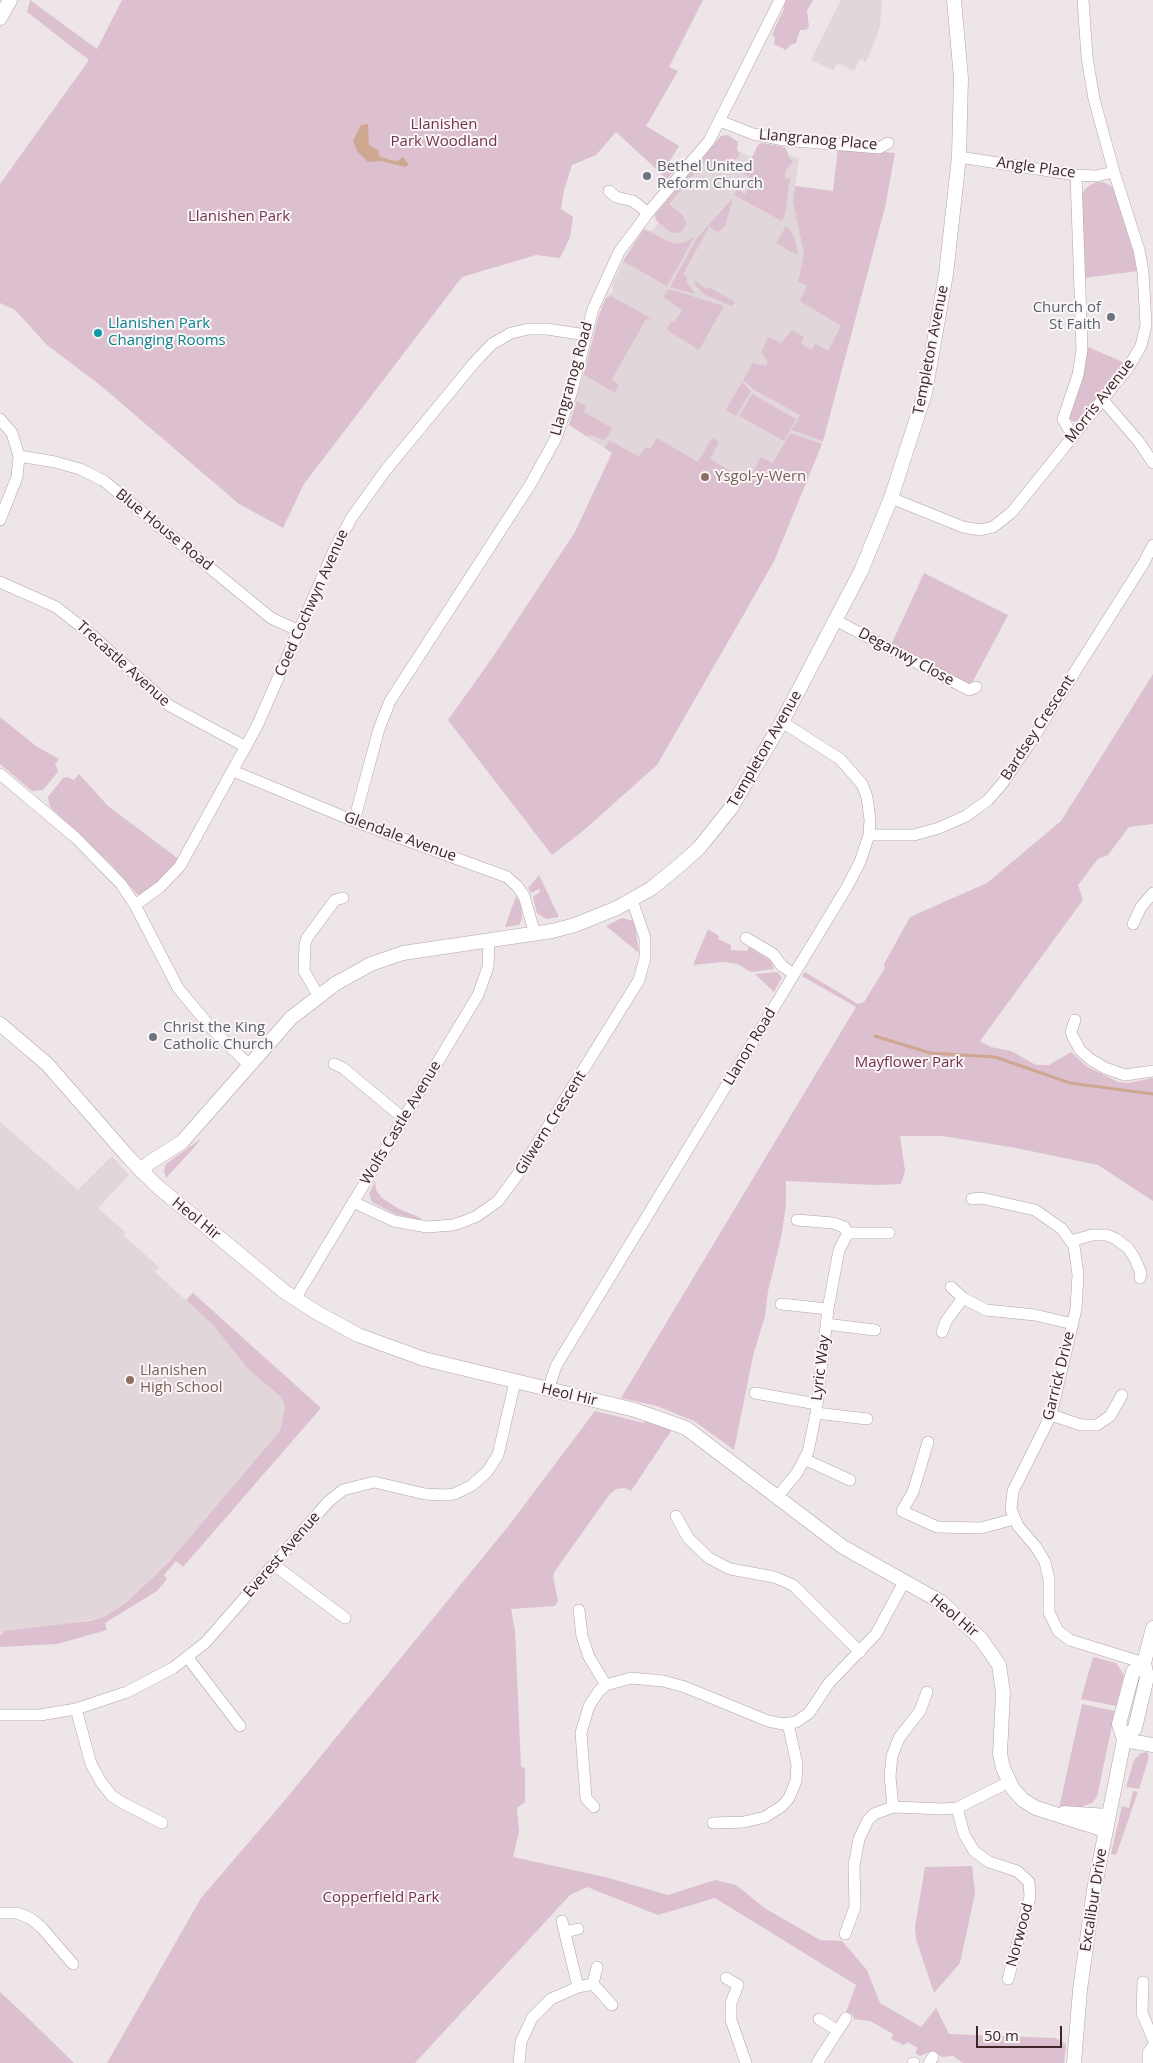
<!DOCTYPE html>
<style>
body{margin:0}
#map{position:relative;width:1153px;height:2063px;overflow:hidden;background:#ede5e7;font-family:"Open Sans",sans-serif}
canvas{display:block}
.scale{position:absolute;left:976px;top:2026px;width:86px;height:22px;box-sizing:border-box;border:2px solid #3e2527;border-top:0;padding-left:6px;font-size:15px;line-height:18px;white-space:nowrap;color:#3e2527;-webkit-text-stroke:4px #faf5f7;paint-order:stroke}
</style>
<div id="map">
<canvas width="1153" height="2063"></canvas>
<div class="scale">50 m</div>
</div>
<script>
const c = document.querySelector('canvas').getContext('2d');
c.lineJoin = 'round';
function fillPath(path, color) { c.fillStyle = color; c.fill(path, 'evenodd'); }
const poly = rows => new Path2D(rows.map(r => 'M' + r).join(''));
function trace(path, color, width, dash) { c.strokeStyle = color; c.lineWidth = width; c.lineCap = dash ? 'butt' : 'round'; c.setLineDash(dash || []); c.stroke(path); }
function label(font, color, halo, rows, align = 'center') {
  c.font = font + ' "Open Sans",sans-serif'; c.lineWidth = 4; c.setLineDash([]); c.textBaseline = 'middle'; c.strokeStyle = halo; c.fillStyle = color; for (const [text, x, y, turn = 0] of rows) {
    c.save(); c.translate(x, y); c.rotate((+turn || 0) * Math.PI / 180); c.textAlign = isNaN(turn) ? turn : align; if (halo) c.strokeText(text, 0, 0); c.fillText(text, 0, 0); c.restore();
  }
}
fillPath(poly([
 [841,0,881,0,882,2,880,25,875,41,866,62,860,59,854,71,838,63,833,70,811,60],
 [725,135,738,142,737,151,752,157,758,145,762,143,785,147,790,156,799,158,795,186,833,191,895,153,885,207,823,441,774,561,657,765,584,830,552,855,448,720,495,654,575,532,612,453,569,425,599,315,606,298,613,291,612,285,623,261,644,229,652,231,658,223,655,215,721,136],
 [0,1122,78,1190,112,1156,129,1175,98,1208,125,1232,123,1235,159,1267,155,1272,213,1325,249,1370,281,1397,285,1406,280,1431,248,1471,169,1562,127,1602,104,1617,51,1627,5,1631,0,1636]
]), '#e1d6d9');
fillPath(poly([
 [30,0,97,49,122,0,703,0,669,67,678,71,646,126,679,146,667,165,674,171,667,179,616,132,596,155,572,165,564,190,561,209,573,217,570,237,560,258,536,255,462,277,304,484,283,528,239,504,100,385,47,345,15,310,0,303,0,184,89,60,27,12],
 [783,0,813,0,807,11,809,27,806,30,800,30,796,43,790,45,786,50,774,44,775,38,772,34,784,9],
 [728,135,738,142,737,151,740,152,737,158,732,161,719,162,712,168,704,162,669,204,683,216,687,224,680,233,670,232,656,220,655,215,721,136],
 [762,143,785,147,790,160,793,161,786,170,785,178,790,179,785,214,782,221,734,195,737,190,745,194,753,179,744,174,758,145],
 [838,148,895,153,885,207,823,441,792,430,800,415,753,389,743,380,753,363,766,366,768,362,761,352,768,337,781,343,792,330,804,337,801,344,812,350,815,343,828,351,841,326,800,301,807,286,798,282,804,253,793,202,795,186,833,191],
 [1096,182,1103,182,1115,188,1132,242,1138,271,1084,278,1081,196,1086,188],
 [733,198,725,226,718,232,709,227,683,274,688,278,686,281,695,294,670,287,697,238],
 [786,226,790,229,795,239,798,253,795,254,776,243],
 [644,229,674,244,686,242,695,236,667,286,623,261],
 [695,281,707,289,709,287,735,302,732,306,705,295,694,284],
 [669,289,724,306,699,350,667,330,671,321,674,323,682,310,663,297],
 [611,296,652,319,646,319,612,379,619,385,615,393,584,375,599,315,606,298],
 [1086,346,1125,363,1080,420,1074,422,1068,418],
 [742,382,751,391,736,416,726,410],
 [752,394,796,419,784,441,739,416],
 [577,401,586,406,584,412,612,428,608,436,603,440,592,435,586,436,569,425],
 [790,433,822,444,774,561,744,614,657,765,584,830,552,855,448,720,495,654,575,532,612,453,605,448,609,440,639,457,645,447,650,449,657,438,698,462,712,438,719,442,710,459,748,481,761,457,773,463],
 [924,573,1008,615,973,681,968,684,891,645],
 [1153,674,1153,824,1129,827,1108,855,1098,859,1078,885,1083,900,980,1041,991,1047,1011,1051,1036,1065,1049,1065,1071,1052,1086,1066,1118,1082,1129,1083,1153,1078,1153,1201,1098,1165,1016,1148,943,1136,900,1136,905,1171,901,1184,878,1185,786,1181,786,1205,781,1238,768,1291,765,1316,753,1356,734,1450,694,1421,657,1406,621,1398,856,1007,802,976,805,972,858,1004,864,1002,885,968,884,964,910,917,987,883,1061,821],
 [0,717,36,746,59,759,55,764,58,770,57,773,43,790,32,791,0,764],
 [79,774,108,806,180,860,154,887,139,895,136,893,112,865,50,807,48,797,63,778,67,777,74,780],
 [539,875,559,917,546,919,537,913,533,897,540,892,539,889,531,893,528,888],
 [516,896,521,906,522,919,519,925,505,927],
 [622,918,633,921,635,926,639,953,606,926],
 [708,929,719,936,718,939,731,945,731,950,747,951,749,947,771,961,774,969,751,972,737,964,723,962,693,965],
 [777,972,782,977,774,992,755,974],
 [202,1138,191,1151,166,1178,164,1171,166,1164],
 [375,1181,376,1190,382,1198,399,1209,421,1218,420,1220,395,1214,372,1202,369,1194],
 [193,1293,321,1408,183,1567,176,1561,164,1575,167,1579,157,1591,105,1623,107,1630,57,1644,0,1647,0,1636,5,1631,89,1621,104,1617,127,1602,169,1562,280,1431,285,1406,281,1397,249,1370,213,1325,186,1300],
 [595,1411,644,1423,645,1419,673,1428,631,1491,625,1488,616,1489,609,1495,555,1571,553,1576,558,1601,555,1606,511,1609,515,1631,521,1766,525,1769,525,1802,517,1808,519,1832,513,1857,605,1877,668,1895,715,1880,736,1885,766,1909,820,1940,842,1941,867,1970,880,2003,921,2027,936,2008,949,2034,1055,2038,1066,2044,1064,2063,963,2063,953,2056,942,2057,932,2051,920,2056,915,2053,918,2048,907,2042,904,2045,891,2039,893,2034,870,2021,854,2019,852,2014,846,2012,856,1985,715,1898,658,1915,587,1887,570,1895,415,2063,107,2063,201,1898,285,1800,510,1524],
 [1093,1657,1116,1663,1124,1675,1116,1706,1081,1699],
 [1082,1704,1115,1711,1097,1797,1092,1803,1083,1806,1083,1810,1070,1810,1059,1808],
 [1147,1752,1149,1757,1139,1789,1126,1787,1134,1760,1141,1753],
 [1133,1791,1138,1792,1116,1855,1111,1854,1122,1806,1129,1808],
 [972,1866,975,1893,960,1963,934,1993,916,1939,915,1927,925,1867],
 [0,1992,28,2018,74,2063,0,2063]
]), '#dcc0cf');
fillPath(poly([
 [368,124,369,145,378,150,379,156,390,160,398,161,403,157,409,165,405,167,382,161,368,162,357,151,353,141,361,125]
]), '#cea791');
trace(poly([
 [875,1036,930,1053,995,1057,1070,1083,1153,1094]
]), '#cea791', 3);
const minor = poly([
 [720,121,753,134,784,140,879,148,888,143],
 [959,157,1076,175,1096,176,1114,172],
 [609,191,616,197,633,201,648,213],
 [1103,400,1139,442,1153,463],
 [0,419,12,433,19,456,17,477,0,520],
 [1075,434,1068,428,1063,419,1078,375,1082,349,1076,175],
 [19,456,55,462,80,469,104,481,271,618,297,630],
 [891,498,963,527,980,530,993,527,1012,512,1128,368,1141,346,1146,325,1143,272,1139,250,1114,172,1094,99,1087,57,1083,0],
 [0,582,56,607,93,636,170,706,246,747],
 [837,621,969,690,976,687],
 [233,771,354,821,507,877,517,886,524,896,535,934],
 [0,774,76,838,121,884,135,905,178,988,212,1029,249,1065],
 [354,821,379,729,390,701,530,485,556,438,571,394,593,309,619,252,648,213,709,141,780,0],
 [869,835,914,835,939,828,966,816,988,800,1002,784,1028,746,1143,564,1153,545],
 [135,905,160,887,180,866,257,726,336,546,352,517,385,471,474,363,492,344,511,333,529,329,547,329,586,335],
 [1133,924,1141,907,1153,893],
 [746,938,773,954,782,966,794,974],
 [318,995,304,971,305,944,307,938,335,900,343,898],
 [1075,1020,1071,1032,1073,1037,1080,1050,1090,1059,1105,1068,1125,1075,1153,1071],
 [334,1064,343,1068,403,1118],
 [972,1199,981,1198,1035,1210,1062,1229,1074,1246,1078,1275,1076,1309,1051,1415,1013,1491,1011,1509,1018,1526,1036,1547,1045,1562,1049,1579,1049,1612,1058,1631,1070,1640,1144,1663],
 [353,1202,394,1221,427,1227,453,1225,465,1221,477,1216,498,1201,521,1170,639,980,645,958,645,938,632,900],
 [848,1233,889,1233],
 [1071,1241,1092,1235,1107,1235,1116,1239,1128,1248,1134,1257,1141,1273,1140,1278],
 [951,1287,963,1298,986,1310,1035,1315,1073,1324],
 [295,1299,478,995,488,967,489,942],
 [781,1304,828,1309],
 [826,1324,875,1330],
 [942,1332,946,1321,963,1298],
 [548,1390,556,1366,847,887,860,862,869,835,870,820,867,797,862,784,840,759,782,722],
 [755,1393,817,1404],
 [816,1413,867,1419],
 [1051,1415,1081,1425,1097,1425,1110,1416,1122,1395],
 [928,1442,913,1492,902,1511,937,1527,981,1528,1014,1519],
 [806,1460,850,1480],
 [777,1497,797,1473,808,1452,816,1413,828,1309,839,1250,848,1233,844,1227,833,1223,797,1220],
 [676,1516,688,1538,709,1558,730,1569,774,1577,793,1585,860,1652],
 [274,1565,345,1618],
 [579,1610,582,1636,589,1657,606,1685],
 [188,1658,240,1726],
 [76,1709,91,1764,101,1782,112,1796,123,1803,162,1823],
 [0,1715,40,1715,76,1709,127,1692,173,1668,206,1642,328,1502,343,1490,374,1482,425,1494,444,1495,454,1494,471,1486,487,1472,498,1455,515,1382],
 [594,1807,586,1798,581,1733,589,1706,599,1691,606,1685,631,1678,663,1681,685,1687,768,1721,783,1724,796,1722,809,1713,829,1683,876,1634,904,1582],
 [893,1807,890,1776,892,1756,899,1738,920,1711,927,1692],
 [957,1808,964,1834,974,1851,989,1862,1017,1871,1029,1882,1030,1897,1008,1979],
 [713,1823,744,1822,765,1817,782,1806,789,1798,796,1781,797,1764,788,1724],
 [0,1913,17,1913,30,1918,42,1928,73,1964],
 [562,1921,578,1987],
 [565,1932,578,1929],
 [845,1934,855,1907,854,1866,859,1839,868,1820,874,1814,893,1807,943,1809,957,1808,1009,1782],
 [597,1967,593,1984,612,2005],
 [726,1978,738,1985,731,2003,731,2020,746,2063],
 [1143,1982,1142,2013,1153,2039],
 [819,2019,837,2030],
 [519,2063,521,2042,532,2018,551,1999,578,1987,593,1984],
 [817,2063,846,2018],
 [913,2063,914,2063],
 [929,2063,933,2057],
 [1148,2063,1148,2053,1153,2046]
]);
const tertiary = poly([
 [0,1024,47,1064,130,1159,157,1186,285,1292,316,1312,358,1335,424,1359,635,1410,686,1428,843,1547,941,1602,981,1639,999,1665,1003,1693,1000,1754,1003,1768,1013,1789,1023,1800,1036,1808,1105,1830],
 [141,1171,149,1163,182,1142,291,1018,335,984,371,964,403,953,552,931,575,925,617,908,652,888,680,865,699,848,731,808,782,722,861,571,891,498,925,393,946,274,959,157,961,78,954,0],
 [1124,1740,1135,1728,1147,1677,1144,1663,1153,1628],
 [1124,1740,1153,1745],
 [1064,1813,1108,1816],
 [1074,2063,1080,1990,1094,1890,1124,1740,1119,1724,1133,1672,1144,1663]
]);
const secondary = poly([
 [0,18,10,0]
]);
trace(minor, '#b2a4a6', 12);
trace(tertiary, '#b2a4a6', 15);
trace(secondary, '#b5a1a4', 15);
trace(minor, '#fff', 11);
trace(tertiary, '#fff', 14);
trace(secondary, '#fff', 14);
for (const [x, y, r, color] of [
 [647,176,5,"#6b7280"],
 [1111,317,5,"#6b7280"],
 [98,333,5,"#0f9aa8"],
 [705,477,5,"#8d6e63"],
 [153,1037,5,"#6b7280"],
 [130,1380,5,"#8d6e63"]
]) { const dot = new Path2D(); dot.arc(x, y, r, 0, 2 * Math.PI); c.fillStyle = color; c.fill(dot); trace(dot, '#faf5f7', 2); }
label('15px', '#72324c', '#faf5f7', [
 ["Llanishen",444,125],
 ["Park Woodland",444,142],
 ["Llanishen Park",239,217],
 ["Mayflower Park",909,1063],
 ["Copperfield Park",381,1898]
]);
label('15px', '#3e2527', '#faf5f7', [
 ["Llangranog Place",818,140,5],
 ["Angle Place",1036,168,8],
 ["Templeton Avenue",931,350,-79],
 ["Llangranog Road",572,379,-74],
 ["Morris Avenue",1100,401,-52],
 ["Blue House Road",164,530,39],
 ["Coed Cochwyn Avenue",312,603,-66],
 ["Deganwy Close",906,657,28],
 ["Trecastle Avenue",123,664,42],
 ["Bardsey Crescent",1038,728,-57],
 ["Templeton Avenue",765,749,-60],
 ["Glendale Avenue",400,837,20],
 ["Llanon Road",750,1047,-59],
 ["Wolfs Castle Avenue",401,1123,-59],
 ["Gilwern Crescent",551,1123,-58],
 ["Heol Hir",196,1219,39],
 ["Lyric Way",821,1368,-83],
 ["Garrick Drive",1059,1376,-76],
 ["Heol Hir",569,1395,13],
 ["Everest Avenue",282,1555,-49],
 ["Heol Hir",954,1616,40],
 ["Excalibur Drive",1094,1900,-81],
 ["Norwood",1020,1935,-75]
]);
label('15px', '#5b616d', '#faf5f7', [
 ["Bethel United",657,167],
 ["Reform Church",657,184],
 ["Church of",1101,308,"right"],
 ["St Faith",1101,325,"right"],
 ["Christ the King",163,1028],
 ["Catholic Church",163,1045]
], 'left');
label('15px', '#0d838f', '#faf5f7', [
 ["Llanishen Park",108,324],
 ["Changing Rooms",108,341]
], 'left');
label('15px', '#785e54', '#faf5f7', [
 ["Ysgol-y-Wern",715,477],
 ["Llanishen",140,1371],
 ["High School",140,1388]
], 'left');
</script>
